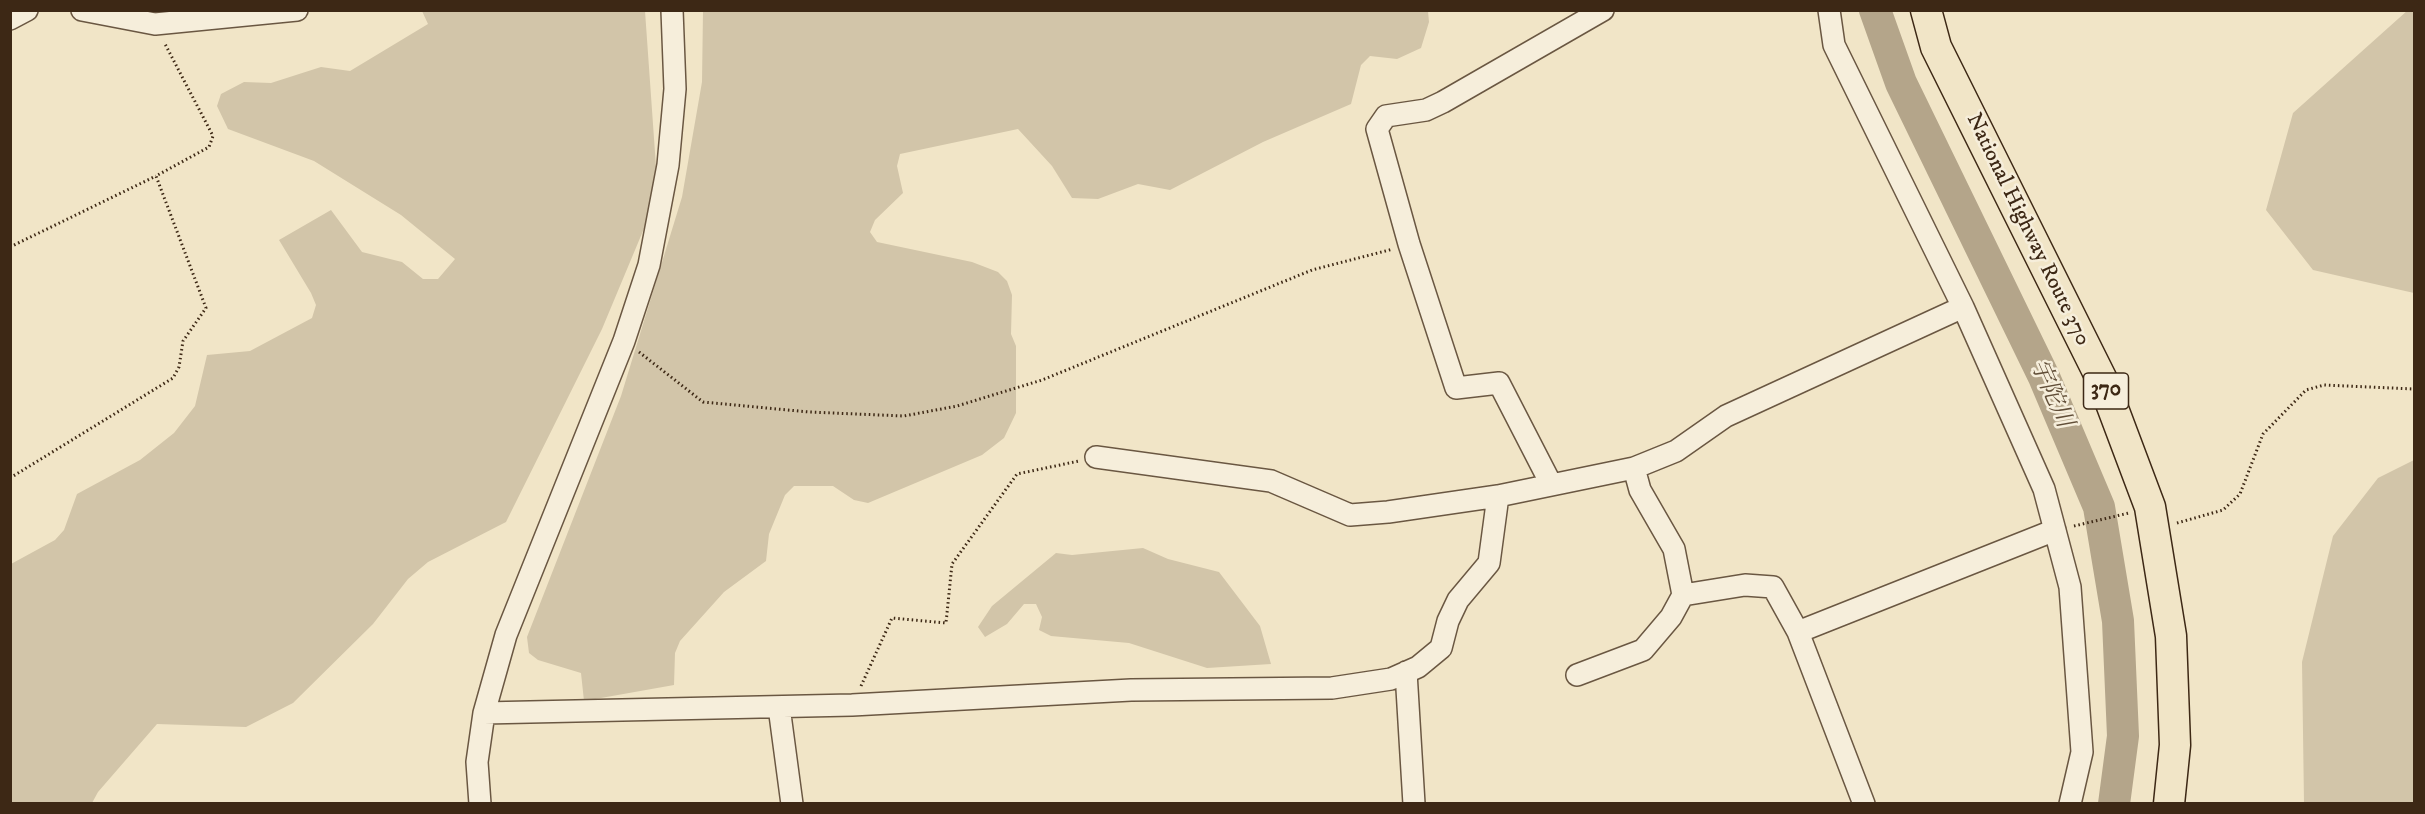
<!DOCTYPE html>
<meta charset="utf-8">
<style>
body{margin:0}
#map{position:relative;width:2425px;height:814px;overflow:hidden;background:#f1e5c7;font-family:"IM FELL DW Pica",serif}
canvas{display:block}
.frame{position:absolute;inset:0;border:12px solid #3d2815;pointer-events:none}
</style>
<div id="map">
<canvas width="2425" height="814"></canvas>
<div class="frame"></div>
</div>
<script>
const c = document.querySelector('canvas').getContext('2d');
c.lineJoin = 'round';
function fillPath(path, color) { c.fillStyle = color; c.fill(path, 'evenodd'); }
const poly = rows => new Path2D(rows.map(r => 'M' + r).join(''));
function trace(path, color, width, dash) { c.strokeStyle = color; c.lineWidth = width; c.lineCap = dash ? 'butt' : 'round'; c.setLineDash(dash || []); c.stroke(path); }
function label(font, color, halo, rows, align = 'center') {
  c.font = font + ' "IM FELL DW Pica","Noto Serif JP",serif'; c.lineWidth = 5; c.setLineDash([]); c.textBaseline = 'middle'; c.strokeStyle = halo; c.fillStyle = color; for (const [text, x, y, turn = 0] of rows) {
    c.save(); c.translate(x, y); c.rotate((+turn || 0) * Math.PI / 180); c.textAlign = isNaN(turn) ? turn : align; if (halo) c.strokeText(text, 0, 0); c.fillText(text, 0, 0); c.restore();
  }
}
fillPath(poly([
 [2408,10,2414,11,2414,293,2313,270,2266,210,2293,113],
 [422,11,645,11,658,195,602,329,506,522,428,562,408,579,373,624,293,703,246,727,157,724,98,792,92,803,11,804,11,564,55,540,64,530,77,494,140,460,174,433,195,406,207,355,250,351,312,318,316,305,311,293,279,240,331,210,362,252,402,262,423,279,438,279,455,259,401,215,314,161,228,129,217,106,221,94,244,82,271,83,321,67,350,71,428,24],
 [703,11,1428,11,1429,22,1421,48,1397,59,1370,56,1361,65,1351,104,1263,142,1170,190,1138,184,1098,199,1072,198,1052,166,1018,129,900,154,897,166,903,193,875,220,870,232,877,242,972,262,998,272,1007,281,1012,295,1011,334,1016,346,1016,413,1004,438,982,455,868,503,854,500,833,486,794,486,785,495,769,534,766,561,724,592,680,641,675,653,674,685,584,701,581,673,538,660,529,653,527,637,621,396,682,197,702,82],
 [2414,460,2414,803,2304,803,2302,662,2333,536,2378,478],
 [1143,548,1168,559,1219,572,1260,626,1271,664,1207,668,1129,643,1051,636,1039,630,1042,617,1036,604,1024,604,1007,624,985,637,978,627,992,606,1056,553,1072,555]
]), '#d2c5a9');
trace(poly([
 [1875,10,1901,83,2044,377,2099,507,2118,621,2123,736,2114,804]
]), '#b4a58a', 32);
const minor = poly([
 [82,10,155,24,297,10],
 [1829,10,1834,45,1963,307,2044,489,2070,587,2082,752,2070,804],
 [10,19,27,10],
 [1096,457,1271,481,1350,515,1388,512,1498,496,1634,468,1676,451,1726,416,1963,307],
 [1634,468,1640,490,1674,549,1683,595,1745,585,1773,587,1798,632,1864,804],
 [1551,484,1499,383,1456,388,1409,244,1377,129,1386,116,1426,110,1443,102,1603,10],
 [1798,632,2055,530],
 [1406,672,1414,804],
 [1577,675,1643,650,1671,617,1683,595],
 [779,707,792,804],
 [484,713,852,705,1131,690,1332,688,1391,679,1418,667,1441,648,1448,621,1458,600,1489,563,1498,496],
 [480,804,477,762,484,713,506,635,624,341,649,265,668,165,675,89,672,10]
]);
const highway = poly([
 [1926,10,1936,47,2103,382,2150,507,2171,636,2175,745,2169,804]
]);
trace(minor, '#6a5742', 24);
trace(highway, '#3d2815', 33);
trace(poly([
 [10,247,156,176],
 [639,352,703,402,809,412,904,416,957,406,1042,380,1312,270,1393,249],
 [10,478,173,378,179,367,183,341,206,308,156,176,209,147,213,136,164,42],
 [2177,523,2223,510,2240,494,2263,434,2306,390,2324,385,2414,389],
 [2074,526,2129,513],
 [861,686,892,618,946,623,952,564,1017,474,1079,461]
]), '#3d2815', 3, [1.5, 3]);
trace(minor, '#f6eedb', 21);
trace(highway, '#f1e5c7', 30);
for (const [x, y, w] of [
 [2106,391,45]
]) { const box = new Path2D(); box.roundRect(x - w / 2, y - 18, w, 36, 4.5); c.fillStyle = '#f6eedb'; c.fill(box); trace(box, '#3d2815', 1.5); }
label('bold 21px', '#3d2815', null, [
 ["370",2106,391]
]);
label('22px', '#3d2815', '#f6eedb', [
 ["National Highway Route 370",2027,230,64]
]);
label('italic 24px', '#614e38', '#f6eedb', [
 ["宇陀川",2050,394,66]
]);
</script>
